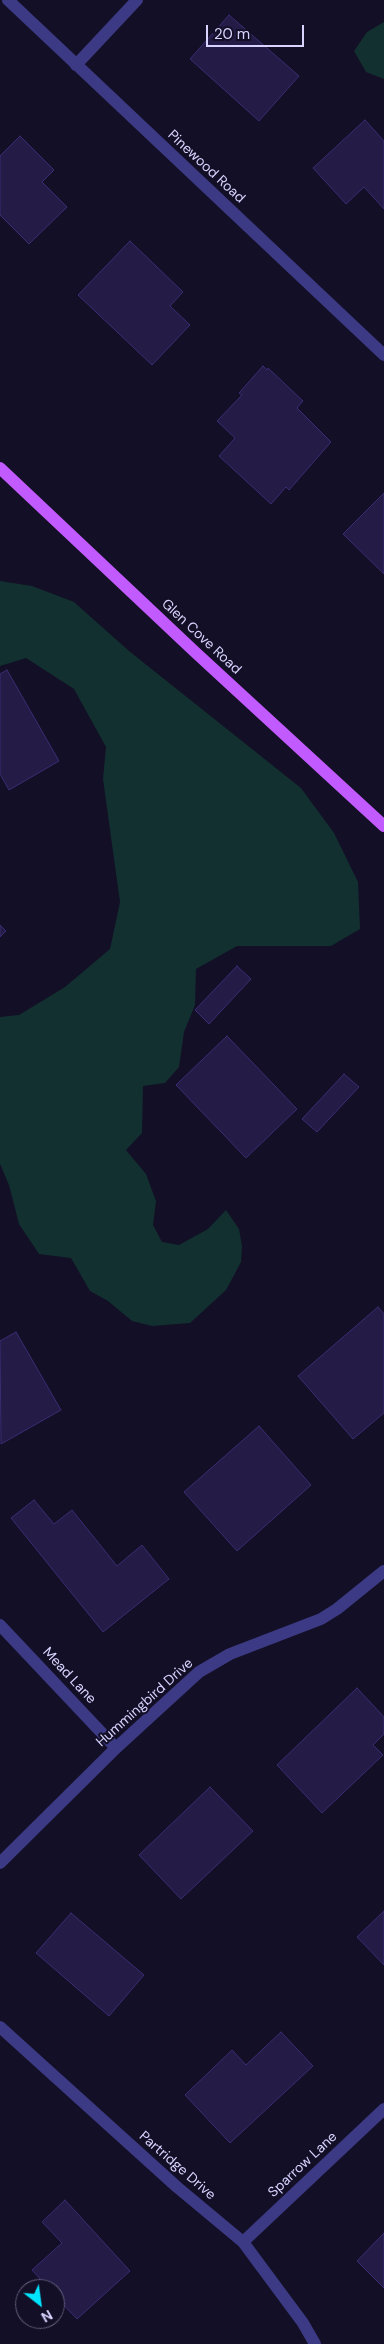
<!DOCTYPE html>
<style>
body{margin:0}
#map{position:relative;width:384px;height:2344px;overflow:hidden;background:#130f26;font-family:"DM Sans",sans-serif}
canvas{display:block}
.north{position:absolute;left:15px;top:2279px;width:50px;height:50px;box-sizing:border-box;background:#130f26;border:1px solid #625e7d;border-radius:50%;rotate:150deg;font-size:14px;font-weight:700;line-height:20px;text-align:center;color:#d9d4ff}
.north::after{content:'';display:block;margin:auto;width:18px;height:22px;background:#00e5ff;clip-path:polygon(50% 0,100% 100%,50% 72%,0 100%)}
.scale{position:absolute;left:206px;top:25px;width:98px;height:22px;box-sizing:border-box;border:2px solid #d9d4ff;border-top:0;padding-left:6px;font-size:15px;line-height:18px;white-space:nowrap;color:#d9d4ff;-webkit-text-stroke:4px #130f26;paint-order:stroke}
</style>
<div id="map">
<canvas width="384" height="2344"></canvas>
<div class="north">N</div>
<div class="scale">20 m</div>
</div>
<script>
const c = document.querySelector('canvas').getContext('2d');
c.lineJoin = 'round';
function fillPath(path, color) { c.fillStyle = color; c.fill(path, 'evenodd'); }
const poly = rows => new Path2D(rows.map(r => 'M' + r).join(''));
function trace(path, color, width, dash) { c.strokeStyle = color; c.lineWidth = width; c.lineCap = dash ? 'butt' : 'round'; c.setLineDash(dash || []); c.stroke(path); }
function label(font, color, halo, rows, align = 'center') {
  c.font = font + ' "DM Sans",sans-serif'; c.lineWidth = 4; c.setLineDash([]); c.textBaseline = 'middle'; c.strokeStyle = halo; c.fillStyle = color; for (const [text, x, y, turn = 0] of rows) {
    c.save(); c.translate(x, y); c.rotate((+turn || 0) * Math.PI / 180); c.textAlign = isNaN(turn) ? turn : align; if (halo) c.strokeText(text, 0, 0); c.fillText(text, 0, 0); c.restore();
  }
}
fillPath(poly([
 [384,22,384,79,366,72,354,51,367,32],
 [0,581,32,586,74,602,129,651,301,788,334,833,358,882,360,929,331,946,237,946,196,969,195,1005,184,1032,179,1067,165,1083,143,1086,142,1133,126,1150,146,1174,156,1201,153,1225,162,1242,179,1245,208,1229,226,1210,239,1229,242,1246,241,1262,226,1290,190,1323,152,1326,132,1321,108,1301,90,1291,71,1258,39,1254,19,1224,9,1185,0,1164,0,1017,19,1015,65,987,110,949,120,902,103,779,106,747,74,689,26,658,0,666]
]), '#12302f');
const building = poly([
 [229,15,299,76,259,121,190,59,229,15],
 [365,120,384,141,384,209,364,187,346,204,313,168,365,120],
 [20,136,54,170,42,182,67,207,29,244,0,215,0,156,20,136],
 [130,241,183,292,170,306,190,325,152,365,78,295,130,241],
 [263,366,267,370,268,368,303,401,297,408,331,442,289,490,286,487,271,504,219,456,235,438,217,421,242,395,239,393,263,366],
 [384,493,384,574,343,534,384,493],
 [7,670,59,761,9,790,0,774,0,674,7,670],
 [0,925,6,931,0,937,0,925],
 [237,966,251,979,209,1024,195,1010,237,966],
 [227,1036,297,1109,246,1158,176,1085,227,1036],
 [344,1074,359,1087,317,1132,302,1119,344,1074],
 [378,1307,384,1314,384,1413,353,1439,298,1376,378,1307],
 [16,1332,61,1410,1,1444,0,1341,16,1332],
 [259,1426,311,1485,237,1551,184,1492,259,1426],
 [34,1500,54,1524,72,1510,117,1566,142,1545,169,1579,103,1632,11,1518,34,1500],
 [357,1688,384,1717,384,1734,373,1745,383,1755,322,1813,277,1765,357,1688],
 [210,1787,253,1831,181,1899,139,1855,210,1787],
 [384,1911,384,1965,357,1937,384,1911],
 [71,1913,144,1975,109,2016,36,1953,71,1913],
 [281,2032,313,2066,230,2143,185,2095,232,2050,246,2065,281,2032],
 [65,2200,130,2271,77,2319,55,2296,55,2289,49,2289,32,2270,62,2243,42,2222,65,2200],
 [384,2233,384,2288,357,2261,384,2233]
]);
fillPath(building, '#241b47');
trace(building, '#3b2d73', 1);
trace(poly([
 [8,0,384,355],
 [76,65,137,0],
 [0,1625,116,1748],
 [0,1863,116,1748,199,1672,230,1654,321,1619,337,1609,384,1571],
 [0,2027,177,2187,243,2242,303,2323,315,2344],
 [243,2242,384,2109]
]), '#3d3a85', 12);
trace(poly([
 [0,468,195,652,384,826]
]), '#c25bff', 12);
label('14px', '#d9d4ff', '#130f26', [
 ["Pinewood Road",206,167,43],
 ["Glen Cove Road",201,637,43],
 ["Mead Lane",69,1676,47],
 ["Hummingbird Drive",145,1703,-42],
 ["Sparrow Lane",303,2165,-43],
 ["Partridge Drive",177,2166,41]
]);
</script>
